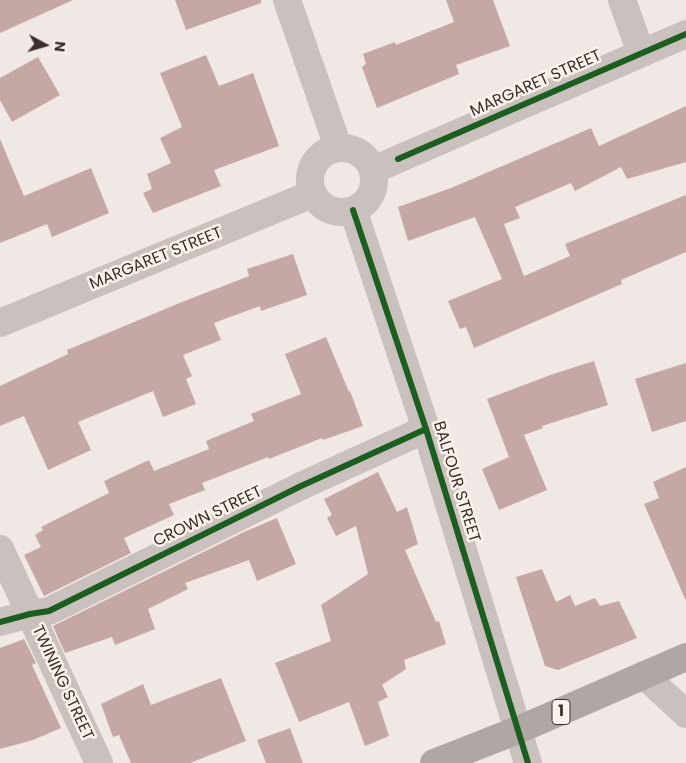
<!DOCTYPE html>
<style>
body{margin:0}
#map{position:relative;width:686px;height:763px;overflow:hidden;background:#f0e8e5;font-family:Poppins,sans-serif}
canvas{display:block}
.north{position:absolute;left:20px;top:20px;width:50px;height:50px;-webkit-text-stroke:4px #fcf2ed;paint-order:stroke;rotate:96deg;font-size:14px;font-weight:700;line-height:20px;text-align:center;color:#3c2c2a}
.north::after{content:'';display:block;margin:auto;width:18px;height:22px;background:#3c2c2a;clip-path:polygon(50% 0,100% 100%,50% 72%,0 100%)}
</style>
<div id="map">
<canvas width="686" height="763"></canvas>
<div class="north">N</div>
</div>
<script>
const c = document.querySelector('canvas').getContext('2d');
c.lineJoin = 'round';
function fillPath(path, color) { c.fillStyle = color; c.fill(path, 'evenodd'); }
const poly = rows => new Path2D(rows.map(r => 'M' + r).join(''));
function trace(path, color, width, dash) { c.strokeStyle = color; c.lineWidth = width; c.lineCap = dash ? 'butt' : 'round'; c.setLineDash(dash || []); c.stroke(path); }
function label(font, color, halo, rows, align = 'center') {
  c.font = font + ' Poppins,sans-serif'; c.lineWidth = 5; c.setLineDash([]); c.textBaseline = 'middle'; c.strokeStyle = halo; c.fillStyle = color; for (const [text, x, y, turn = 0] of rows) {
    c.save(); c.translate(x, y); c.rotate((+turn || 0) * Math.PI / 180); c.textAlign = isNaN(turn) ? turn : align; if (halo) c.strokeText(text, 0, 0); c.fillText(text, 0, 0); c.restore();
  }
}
fillPath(poly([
 [0,0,73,0,0,33],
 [175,0,261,0,261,3,186,30],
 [446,0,493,0,510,46,456,65,459,74,377,108,362,67,366,64,363,54,395,42,396,45,454,22],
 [206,55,219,86,253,73,279,146,214,170,221,186,153,213,143,193,152,189,147,174,171,163,160,138,182,127,160,73],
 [38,57,60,95,12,122,0,100,0,78],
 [686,106,686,162,627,179,621,167,575,191,571,183,515,207,520,218,504,224,524,276,570,256,565,244,686,195,686,252,621,280,622,284,474,348,466,327,460,329,448,301,502,279,475,217,408,241,398,207,451,188,591,128,599,146],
 [0,139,24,196,91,168,109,213,52,237,47,224,0,243],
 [293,254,307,295,261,311,260,306,214,323,221,340,183,355,192,376,186,379,196,404,163,417,153,391,78,422,91,450,48,470,24,416,0,426,0,386,68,354,67,350,182,302,249,276,247,269],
 [326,337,349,392,350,391,363,426,323,440,322,438,269,459,268,457,202,483,205,490,169,504,174,515,124,538,131,553,44,596,24,555,41,547,35,535,43,530,41,527,109,493,104,481,149,460,154,471,209,449,206,441,254,421,251,414,301,394,285,354],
 [594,361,608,405,542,426,543,428,524,435,547,490,499,510,482,469,509,457,487,399,553,374],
 [686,363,686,421,652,432,635,379],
 [686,467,686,601,644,504,659,498,653,482],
 [378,472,397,512,407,507,418,544,405,550,436,622,439,621,446,644,404,660,406,669,382,685,388,697,378,702,389,736,365,746,349,702,299,722,275,663,331,641,321,605,368,574,356,526,336,536,327,518,332,515,324,499],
 [277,518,296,564,257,581,249,560,185,583,188,589,148,609,155,629,115,645,112,637,65,653,53,626,244,532],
 [542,569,556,602,570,595,575,606,595,598,600,606,619,601,637,638,558,670,545,666,516,577],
 [24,639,36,663,32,665,61,728,33,740,0,749,0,648],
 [221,678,246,741,190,763,131,763,119,735,113,737,101,704,143,684,151,705],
 [290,728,303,763,266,763,257,740]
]), '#c5a7a5');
trace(poly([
 [287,0,338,147],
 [622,0,641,53],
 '310 180a32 32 0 1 1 64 0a32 32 0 1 1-64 0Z',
 [373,170,686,34],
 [353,210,426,429,528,763],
 [0,323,312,194],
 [0,549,99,763],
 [0,622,30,614,49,611,301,486,426,429],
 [644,675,686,714]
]), '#cac0bd', 28);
trace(poly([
 [434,763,518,730,686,657]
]), '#afa7a4', 28);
trace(poly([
 [398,159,686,34],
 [353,210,426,429,528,763],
 [0,622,30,614,49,611,301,486,426,429]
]), '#1b5e20', 6);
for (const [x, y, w] of [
 [561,712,18]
]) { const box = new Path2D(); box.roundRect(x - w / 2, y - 12.5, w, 25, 4); c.fillStyle = '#fcf2ed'; c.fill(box); trace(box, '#3c2c2a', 1); }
label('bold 15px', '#3c2c2a', null, [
 ["1",561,712]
]);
label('16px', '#3c2c2a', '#fcf2ed', [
 ["MARGARET STREET",536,84,-24],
 ["MARGARET STREET",156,259,-22],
 ["BALFOUR STREET",456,482,73],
 ["CROWN STREET",208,517,-26],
 ["TWINING STREET",62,683,65]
]);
</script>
